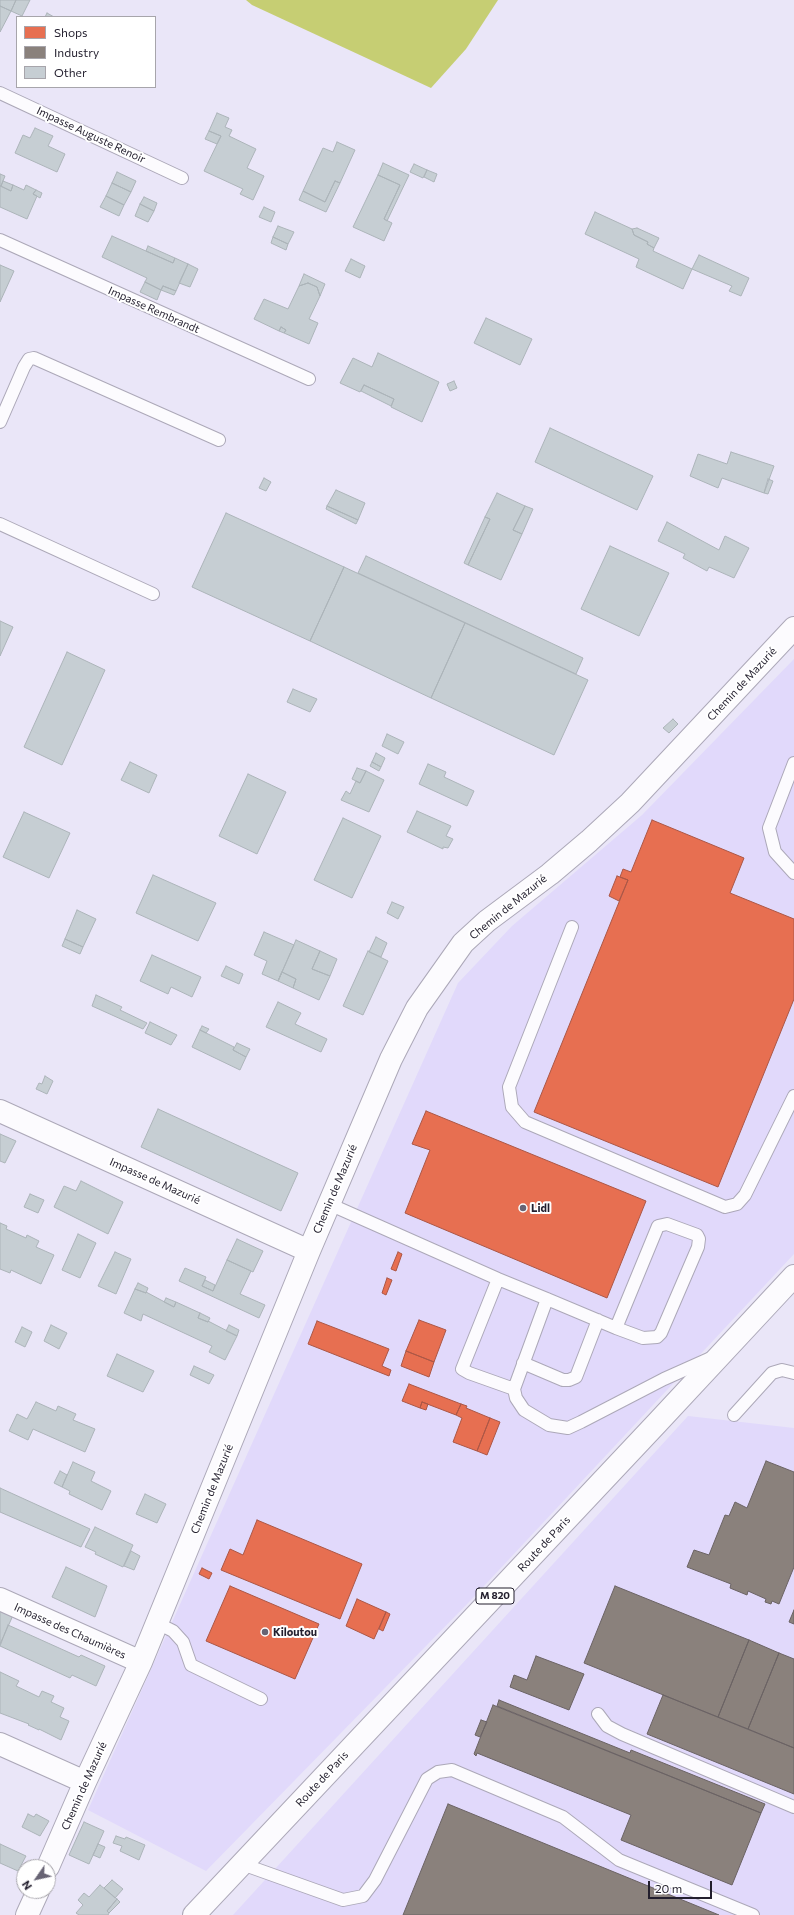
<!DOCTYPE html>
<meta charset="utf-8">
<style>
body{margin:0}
#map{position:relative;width:794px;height:1915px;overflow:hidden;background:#eae6f8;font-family:Commissioner,sans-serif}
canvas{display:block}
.legend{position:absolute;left:16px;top:16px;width:140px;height:72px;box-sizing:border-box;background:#fff;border:1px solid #a7a5ab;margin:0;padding:5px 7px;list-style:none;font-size:12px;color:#221e2d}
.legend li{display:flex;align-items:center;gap:8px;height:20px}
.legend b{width:20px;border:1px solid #a7a5ab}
.north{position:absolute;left:16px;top:1859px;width:40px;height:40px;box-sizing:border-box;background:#fff;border:1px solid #a7a5ab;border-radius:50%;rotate:236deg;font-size:11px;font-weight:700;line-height:16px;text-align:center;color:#221e2d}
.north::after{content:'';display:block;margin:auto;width:14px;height:18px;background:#686474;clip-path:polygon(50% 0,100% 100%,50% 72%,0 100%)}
.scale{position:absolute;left:648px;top:1881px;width:64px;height:18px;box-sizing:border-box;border:2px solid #221e2d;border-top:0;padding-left:5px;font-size:12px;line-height:14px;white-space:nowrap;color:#221e2d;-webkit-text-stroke:3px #fff;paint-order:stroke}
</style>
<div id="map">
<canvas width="794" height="1915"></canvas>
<ul class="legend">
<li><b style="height:11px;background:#e76f51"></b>Shops</li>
<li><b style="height:11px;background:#8a817c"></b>Industry</li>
<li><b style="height:11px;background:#c6ced3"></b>Other</li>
</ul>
<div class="north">N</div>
<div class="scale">20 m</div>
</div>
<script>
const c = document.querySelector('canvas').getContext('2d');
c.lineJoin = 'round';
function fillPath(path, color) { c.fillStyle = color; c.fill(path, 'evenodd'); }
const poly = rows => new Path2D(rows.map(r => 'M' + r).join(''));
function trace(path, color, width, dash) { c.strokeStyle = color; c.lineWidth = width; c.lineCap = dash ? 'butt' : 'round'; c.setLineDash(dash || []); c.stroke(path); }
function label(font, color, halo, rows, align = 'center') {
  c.font = font + ' Commissioner,sans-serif'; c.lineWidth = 4; c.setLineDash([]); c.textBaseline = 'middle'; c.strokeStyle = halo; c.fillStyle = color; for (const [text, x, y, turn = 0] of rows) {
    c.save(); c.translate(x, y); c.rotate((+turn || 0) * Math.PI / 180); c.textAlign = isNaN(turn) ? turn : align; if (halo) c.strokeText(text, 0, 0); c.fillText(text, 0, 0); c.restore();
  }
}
fillPath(poly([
 [794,659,794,1254,470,1601,206,1871,88,1810,458,983,512,926,642,815],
 [688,1416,794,1428,794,1915,233,1915]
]), '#e1d9fb');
fillPath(poly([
 [246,0,498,0,466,49,431,88,252,5]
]), '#c6ce73');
const shops = poly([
 [652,820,744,858,730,893,794,919,794,999,718,1187,534,1112,628,880,620,877,623,869,631,872,652,820],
 [617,876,628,880,619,901,609,896,617,876],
 [426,1111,646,1201,607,1298,405,1213,430,1150,412,1144,426,1111],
 [398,1252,402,1254,396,1271,391,1269,398,1252],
 [387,1278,392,1280,386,1295,382,1293,387,1278],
 [419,1320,446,1330,434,1362,406,1351,419,1320],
 [317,1321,389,1349,382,1366,391,1370,389,1376,308,1344,317,1321],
 [406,1351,434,1362,429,1377,401,1366,406,1351],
 [409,1384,461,1404,456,1415,422,1402,420,1408,402,1401,409,1384],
 [422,1402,428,1404,426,1410,420,1408,422,1402],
 [461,1404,467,1406,466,1408,490,1418,477,1451,453,1442,462,1418,456,1415,461,1404],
 [490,1418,500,1422,487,1455,477,1451,490,1418],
 [257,1520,362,1564,340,1619,221,1570,230,1549,243,1555,257,1520],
 [202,1568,212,1573,209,1579,199,1574,202,1568],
 [230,1586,319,1624,295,1679,206,1641,230,1586],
 [357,1599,386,1612,374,1639,346,1626,357,1599],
 [386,1612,390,1614,383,1631,379,1629,386,1612]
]);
fillPath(shops, '#e76f51');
trace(shops, '#ac5746', 1);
const industry = poly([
 [766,1461,794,1472,794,1567,779,1604,772,1601,771,1604,765,1602,766,1599,748,1591,747,1595,730,1588,731,1584,687,1567,694,1550,709,1555,725,1515,729,1516,735,1502,747,1508,766,1461],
 [615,1586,749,1640,718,1717,584,1663,615,1586],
 [794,1610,794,1624,789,1622,794,1610],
 [749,1640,779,1653,748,1729,718,1717,749,1640],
 [779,1653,794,1659,794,1748,748,1729,779,1653],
 [536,1656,584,1674,569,1710,510,1687,514,1675,527,1680,536,1656],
 [663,1695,794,1748,794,1794,647,1734,663,1695],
 [499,1700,630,1753,631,1750,765,1804,761,1813,497,1706,499,1700],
 [493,1705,761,1813,732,1885,621,1840,631,1815,477,1753,476,1756,474,1754,493,1705],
 [481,1720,487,1722,480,1737,475,1735,481,1720],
 [448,1804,719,1915,403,1915,448,1804]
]);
fillPath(industry, '#8a817c');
trace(industry, '#6b6364', 1);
const building = poly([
 [0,0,16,0,11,11,0,6,0,0],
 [16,0,30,0,22,16,11,11,16,0],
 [0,6,11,11,0,32,0,6],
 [47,13,54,17,45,17,47,13],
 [217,113,229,118,225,127,232,130,229,136,256,149,247,168,264,176,253,200,240,194,243,189,204,171,221,136,209,131,217,113],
 [35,128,53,136,48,146,65,154,57,172,15,153,23,135,30,138,35,128],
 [209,131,221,136,217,144,205,139,209,131],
 [337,142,355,150,340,183,335,181,325,202,303,191,323,148,333,152,337,142],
 [383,163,409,175,387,221,384,219,400,185,378,175,383,163],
 [414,164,427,170,423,178,410,172,414,164],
 [427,170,437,174,434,182,424,177,427,170],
 [117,172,136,181,131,192,112,183,117,172],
 [0,174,5,176,1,186,0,186,0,174],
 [378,175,400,185,384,219,392,223,384,241,353,227,378,175],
 [3,181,13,185,11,191,1,186,3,181],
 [335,181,340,183,326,212,299,200,303,191,325,202,335,181],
 [112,183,131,192,124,205,106,196,112,183],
 [13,185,24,190,26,185,36,190,33,194,37,196,27,219,0,207,0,186,11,191,13,185],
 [36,190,42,193,40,198,33,194,36,190],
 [106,196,124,205,119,216,100,207,106,196],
 [144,197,157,203,154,211,140,204,144,197],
 [140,204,154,211,148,222,135,216,140,204],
 [264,207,275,212,271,222,259,217,264,207],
 [595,212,632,229,634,235,648,242,647,244,654,248,653,251,692,269,683,289,636,267,639,259,585,234,595,212],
 [278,226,294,232,288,244,273,237,278,226],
 [637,228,659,238,654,248,647,244,648,242,634,235,632,229,637,228],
 [112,236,173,263,175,258,188,264,176,291,163,286,161,290,145,282,147,278,102,257,112,236],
 [273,237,288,244,286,250,271,243,273,237],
 [148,246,175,258,173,263,146,251,148,246],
 [699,255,749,278,741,296,729,291,732,286,692,269,699,255],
 [351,259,365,266,360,278,345,271,351,259],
 [188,264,198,269,190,287,179,283,188,264],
 [0,265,14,271,0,302,0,265],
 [304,274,325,284,320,296,317,287,308,283,299,286,304,274],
 [145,282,161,290,157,300,140,292,145,282],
 [308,283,317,287,320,296,309,319,318,323,309,344,284,333,286,330,281,327,279,331,254,319,264,299,288,309,299,286,308,283],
 [163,286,176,291,174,295,161,290,163,286],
 [486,318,532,339,520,365,474,343,486,318],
 [281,327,286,330,284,333,279,331,281,327],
 [378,353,439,382,422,422,391,407,394,399,364,385,360,392,340,383,353,358,372,367,378,353],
 [454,381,457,388,450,391,447,384,454,381],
 [364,385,394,399,391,406,361,391,364,385],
 [550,428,653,476,637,510,535,462,550,428],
 [731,452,774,466,764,493,722,478,718,488,690,476,698,454,727,464,731,452],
 [264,478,271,482,266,491,259,488,264,478],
 [768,479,773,481,768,494,764,493,768,479],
 [336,490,365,503,358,520,327,506,336,490],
 [497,493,525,506,513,530,522,534,501,580,468,565,490,519,485,517,497,493],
 [327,506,358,520,356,524,326,509,327,506],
 [525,506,533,509,522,534,513,530,525,506],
 [226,513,344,567,310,641,192,587,226,513],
 [485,517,490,519,468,565,464,563,485,517],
 [667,522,719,550,725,536,749,548,734,578,709,567,707,571,683,558,685,554,658,541,667,522],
 [610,546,669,573,639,636,581,609,610,546],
 [366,556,583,658,576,674,358,573,366,556],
 [344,567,465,623,431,698,310,641,344,567],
 [0,621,13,627,0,656,0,621],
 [465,623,588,680,554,755,431,698,465,623],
 [67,652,105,670,62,765,24,747,67,652],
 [293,689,317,699,310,712,287,702,293,689],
 [673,719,678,724,669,733,663,728,673,719],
 [387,734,404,742,398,754,382,746,387,734],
 [376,753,385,758,381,767,372,762,376,753],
 [130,762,157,775,149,793,121,780,130,762],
 [372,762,381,767,379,771,370,766,372,762],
 [428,764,446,772,444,777,474,791,467,806,419,784,428,764],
 [357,768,366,771,360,783,352,779,357,768],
 [366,771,384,780,369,812,341,800,346,791,350,794,356,781,360,783,366,771],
 [248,774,286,792,257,854,219,836,248,774],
 [417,811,451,826,446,836,453,839,448,848,443,847,443,849,407,832,417,811],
 [24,812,70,833,49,878,3,857,24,812],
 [343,818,381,836,352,898,314,880,343,818],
 [153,875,216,903,198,941,136,913,153,875],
 [392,902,404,907,398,919,387,913,392,902],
 [77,910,96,919,83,947,65,939,77,910],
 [264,932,294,945,278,981,262,974,267,961,254,955,264,932],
 [376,937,387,943,381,957,369,952,376,937],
 [65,939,83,947,80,954,62,946,65,939],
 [296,940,320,951,312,969,330,976,319,1000,293,988,296,979,282,972,278,981,296,940],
 [320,951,337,959,330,976,312,969,320,951],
 [368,951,388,961,363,1015,343,1006,368,951],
 [152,955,201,977,192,997,171,987,168,994,140,981,152,955],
 [226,966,243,974,239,984,221,976,226,966],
 [282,972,296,979,293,988,278,981,282,972],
 [96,995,122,1007,120,1010,147,1023,143,1029,92,1006,96,995],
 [278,1002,301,1013,295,1024,327,1039,321,1052,266,1027,278,1002],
 [150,1022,177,1035,171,1045,145,1033,150,1022],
 [202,1026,209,1029,206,1033,200,1030,202,1026],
 [200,1030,234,1047,233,1050,246,1057,240,1070,192,1047,200,1030],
 [237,1043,250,1049,246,1057,233,1050,237,1043],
 [45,1076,53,1081,47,1094,36,1089,39,1083,42,1084,45,1076],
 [158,1109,298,1173,281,1211,141,1147,158,1109],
 [0,1134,16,1141,5,1163,0,1161,0,1134],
 [81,1181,123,1202,108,1234,54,1207,64,1186,76,1191,81,1181],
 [30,1194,44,1200,38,1213,24,1207,30,1194],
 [0,1223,7,1226,6,1229,26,1238,27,1235,39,1241,36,1247,54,1255,41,1284,11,1270,10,1273,0,1269,0,1223],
 [78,1234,96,1243,80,1278,62,1270,78,1234],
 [237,1239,263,1251,253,1272,227,1260,237,1239],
 [115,1252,131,1259,116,1294,98,1286,115,1252],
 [227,1260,251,1271,240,1294,265,1305,259,1318,179,1281,185,1268,206,1277,202,1286,213,1291,227,1260],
 [205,1280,215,1285,213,1291,202,1286,205,1280],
 [138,1283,148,1288,146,1293,135,1289,138,1283],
 [135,1289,146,1293,146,1292,174,1307,176,1302,200,1313,198,1318,208,1322,208,1321,237,1336,225,1360,209,1352,212,1346,143,1314,141,1321,124,1313,135,1289],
 [166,1298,176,1302,174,1307,164,1302,166,1298],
 [200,1313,210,1318,208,1322,198,1318,200,1313],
 [51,1325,67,1333,59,1349,44,1341,51,1325],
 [229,1325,239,1330,237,1336,226,1331,229,1325],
 [22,1327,32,1332,25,1347,15,1342,22,1327],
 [117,1354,154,1371,143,1392,107,1376,117,1354],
 [194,1366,214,1375,209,1384,190,1375,194,1366],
 [36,1402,56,1411,58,1406,76,1414,73,1420,95,1429,85,1452,33,1429,28,1440,9,1431,17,1414,27,1419,36,1402],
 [73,1462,95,1472,91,1481,111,1491,102,1510,69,1494,70,1491,62,1487,73,1462],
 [60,1471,67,1475,62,1487,54,1483,60,1471],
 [0,1488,90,1529,81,1547,0,1512,0,1488],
 [145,1494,166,1504,157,1523,136,1514,145,1494],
 [95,1527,133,1545,123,1567,95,1554,96,1552,85,1547,95,1527],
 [131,1551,140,1556,134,1570,124,1566,131,1551],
 [66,1567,107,1586,95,1617,52,1597,66,1567],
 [0,1604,15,1611,0,1644,0,1604],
 [8,1625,79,1657,81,1655,105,1666,96,1686,72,1675,70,1678,0,1646,8,1625],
 [0,1672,19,1681,16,1686,39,1697,42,1691,54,1696,51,1702,64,1708,60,1717,69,1721,61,1740,39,1729,39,1730,28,1725,29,1724,0,1713,0,1672],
 [28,1814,34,1817,36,1814,49,1821,40,1836,22,1827,28,1814],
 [84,1822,104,1831,89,1864,69,1855,84,1822],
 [116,1836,125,1839,126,1837,145,1845,139,1860,120,1851,122,1846,113,1843,116,1836],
 [0,1844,26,1856,18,1871,0,1863,0,1844],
 [98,1844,105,1847,100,1858,93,1855,98,1844],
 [112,1880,123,1889,115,1898,104,1888,112,1880],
 [100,1885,117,1899,107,1911,109,1913,108,1915,79,1915,76,1913,83,1905,78,1900,84,1893,89,1897,100,1885],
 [117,1899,120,1902,109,1913,107,1911,117,1899]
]);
fillPath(building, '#c6ced3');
trace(building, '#acb4b9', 1);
const service = poly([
 [0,93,182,178],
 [0,240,309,379],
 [0,422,24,367,29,359,34,358,219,440],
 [0,524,153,594],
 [794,763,769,828,775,852,794,873],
 [572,927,509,1087,512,1107,525,1122,725,1207,737,1204,745,1195,794,1096],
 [329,1204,498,1279,547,1299,616,1328,643,1338,657,1337,661,1333,698,1247,699,1239,697,1235,667,1224,658,1226,616,1328],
 [498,1279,462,1369,469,1373,514,1389],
 [547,1299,514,1389,516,1398,524,1410,549,1425,568,1428,581,1422,664,1379,711,1358],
 [523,1363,563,1380,569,1380,576,1377,598,1320],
 [734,1415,772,1373,782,1370,794,1373],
 [157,1623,173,1631,183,1642,191,1665,261,1699],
 [598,1714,607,1726,622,1734,794,1807],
 [242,1864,343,1900,363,1896,375,1880,427,1779,438,1772,452,1770,563,1817,619,1860,753,1915]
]);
const minor = poly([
 [0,1111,309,1251],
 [0,1599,141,1662],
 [0,1744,85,1782],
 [48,1867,85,1782,141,1662,309,1251,391,1059,417,1008,463,943,487,921,550,874,589,841,630,803,794,628],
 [27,1915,38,1891]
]);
const primary = poly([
 [194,1915,658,1422,794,1276]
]);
trace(service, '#aca8b8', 14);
trace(minor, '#aca8b8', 24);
trace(primary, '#aca8b8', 24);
trace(service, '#fcfbfe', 12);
trace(minor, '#fcfbfe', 22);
trace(primary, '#fcfbfe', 22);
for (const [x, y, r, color] of [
 [523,1208,4,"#686474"],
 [265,1632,4,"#686474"]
]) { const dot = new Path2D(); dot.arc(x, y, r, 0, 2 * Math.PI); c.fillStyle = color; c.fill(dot); trace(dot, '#fff', 1.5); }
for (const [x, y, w] of [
 [495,1596,38]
]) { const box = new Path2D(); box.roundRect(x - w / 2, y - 8, w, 16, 3); c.fillStyle = '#fff'; c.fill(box); trace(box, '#221e2d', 1); }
label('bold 10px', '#221e2d', null, [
 ["M 820",495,1596]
]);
label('11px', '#221e2d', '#fff', [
 ["Impasse Auguste Renoir",91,135,25],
 ["Impasse Rembrandt",154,310,24],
 ["Chemin de Mazurié",742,684,-47],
 ["Chemin de Mazurié",508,907,-39],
 ["Impasse de Mazurié",155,1181,24],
 ["Chemin de Mazurié",335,1189,-67],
 ["Chemin de Mazurié",212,1489,-68],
 ["Route de Paris",544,1544,-47],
 ["Impasse des Chaumières",70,1631,24],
 ["Route de Paris",322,1779,-47],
 ["Chemin de Mazurié",84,1786,-66]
]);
label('bold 11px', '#221e2d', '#fff', [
 ["Lidl",531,1208],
 ["Kiloutou",273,1632]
], 'left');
</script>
